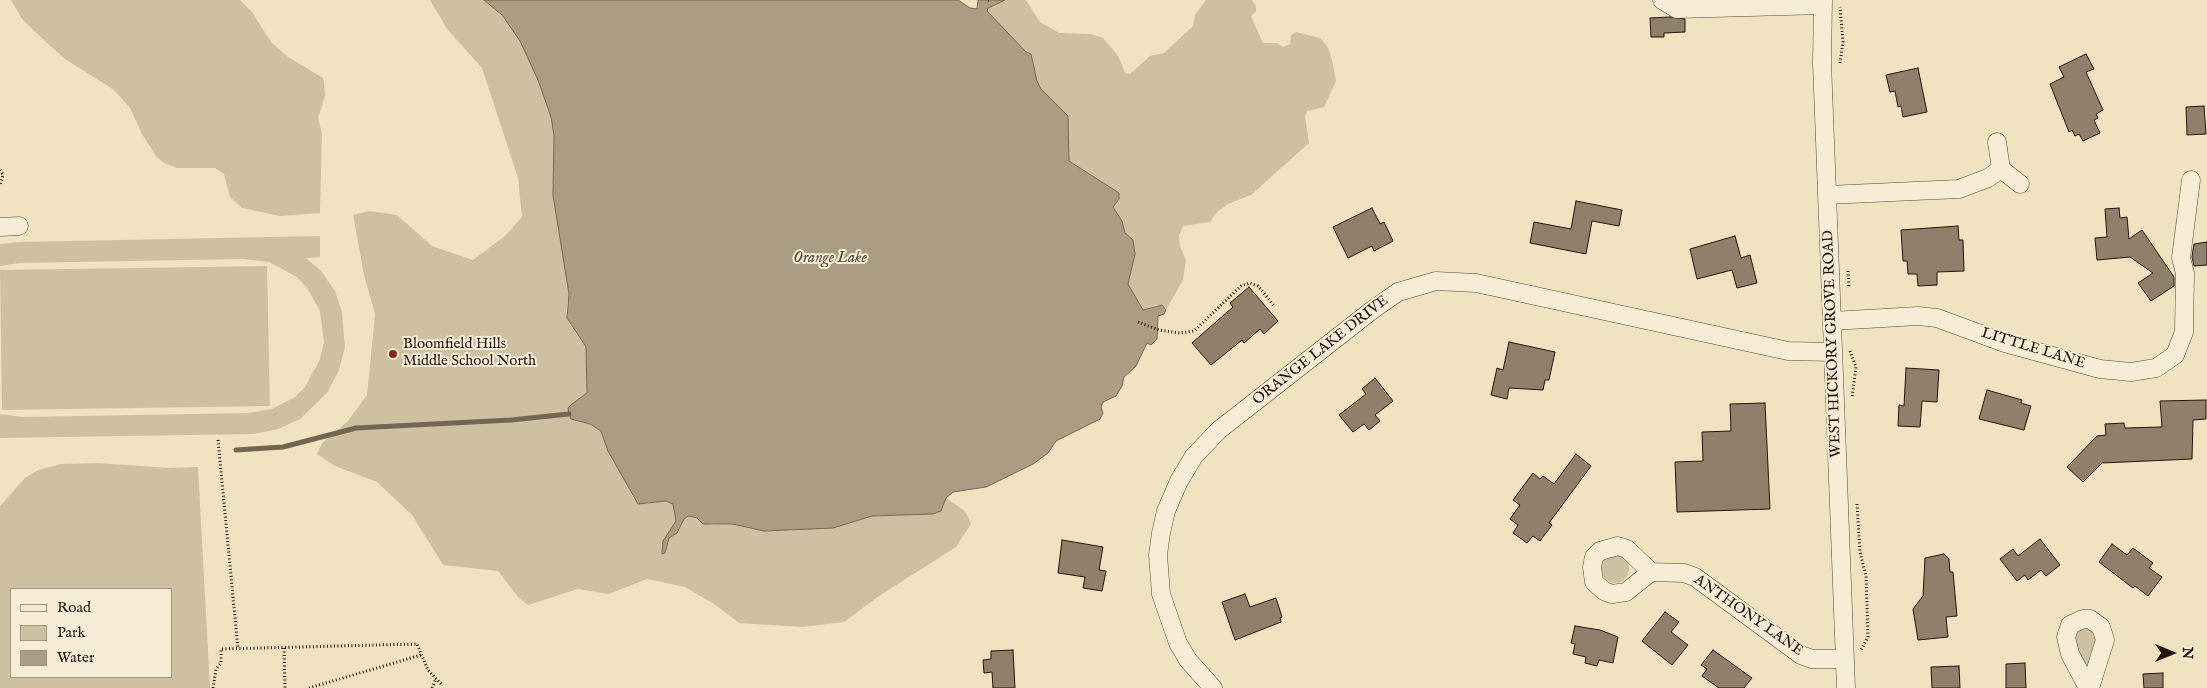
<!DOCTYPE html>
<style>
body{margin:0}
#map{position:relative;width:2207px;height:688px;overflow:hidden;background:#f0e4c0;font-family:"IM FELL English",serif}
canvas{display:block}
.legend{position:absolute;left:10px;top:588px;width:162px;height:90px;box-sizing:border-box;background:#f5edd6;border:1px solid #a19686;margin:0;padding:6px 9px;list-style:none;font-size:15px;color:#23140f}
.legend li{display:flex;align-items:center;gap:10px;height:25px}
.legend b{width:25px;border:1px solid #a19686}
.north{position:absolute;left:2147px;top:628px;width:50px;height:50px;-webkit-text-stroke:4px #f5edd6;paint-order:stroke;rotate:90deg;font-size:14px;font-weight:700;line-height:20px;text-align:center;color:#23140f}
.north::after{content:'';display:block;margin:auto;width:18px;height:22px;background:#23140f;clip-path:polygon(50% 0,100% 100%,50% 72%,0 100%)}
</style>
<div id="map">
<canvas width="2207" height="688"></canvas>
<ul class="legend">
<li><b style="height:6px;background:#f5edd6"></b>Road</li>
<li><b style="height:14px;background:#cdc1a2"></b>Park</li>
<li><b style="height:14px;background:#aa9d84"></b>Water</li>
</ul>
<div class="north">N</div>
</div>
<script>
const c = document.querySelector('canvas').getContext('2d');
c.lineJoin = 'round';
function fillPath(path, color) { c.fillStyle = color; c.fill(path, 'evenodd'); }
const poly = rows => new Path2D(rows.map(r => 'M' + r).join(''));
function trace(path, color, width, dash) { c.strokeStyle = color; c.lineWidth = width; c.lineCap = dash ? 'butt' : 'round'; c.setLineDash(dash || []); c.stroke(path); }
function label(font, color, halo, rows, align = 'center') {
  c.font = font + ' "IM FELL English",serif'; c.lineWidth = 4; c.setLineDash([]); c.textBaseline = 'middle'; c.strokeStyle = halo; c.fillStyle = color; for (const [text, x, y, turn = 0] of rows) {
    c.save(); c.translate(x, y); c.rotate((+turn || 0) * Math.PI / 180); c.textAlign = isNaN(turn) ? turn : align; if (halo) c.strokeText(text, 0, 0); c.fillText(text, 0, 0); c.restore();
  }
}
fillPath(poly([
 [11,0,240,0,252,12,271,42,288,57,323,78,324,82,325,96,318,118,322,134,320,213,280,216,242,208,230,197,224,174,215,168,177,168,164,163,156,156,142,134,130,108,114,90,65,59,46,42,22,19],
 [430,0,484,0,501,15,520,41,538,80,551,117,554,135,553,195,569,294,566,310,569,324,586,347,587,393,572,404,568,408,569,414,571,419,590,424,601,431,608,451,624,476,633,498,644,504,666,501,673,504,676,521,663,541,665,553,669,538,677,533,684,519,688,516,712,525,733,524,764,531,833,528,872,516,933,514,941,511,946,498,965,511,971,524,956,547,879,596,844,622,803,627,739,623,714,604,685,587,647,579,609,594,578,589,528,605,518,597,498,571,443,565,412,515,377,482,335,466,317,454,322,443,348,421,367,395,375,314,364,275,353,215,369,211,397,215,432,246,473,260,505,236,522,217,518,178,482,68,447,29],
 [1005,0,1026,0,1040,22,1059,33,1091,34,1103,38,1118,56,1125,73,1130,74,1150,56,1164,53,1193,26,1195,15,1206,0,1252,0,1256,6,1256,11,1251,16,1263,43,1277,43,1283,47,1290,44,1291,35,1296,32,1320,38,1328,47,1332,60,1336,81,1324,107,1307,111,1305,116,1309,143,1251,195,1228,204,1217,212,1210,222,1183,226,1179,235,1180,246,1186,260,1183,280,1166,310,1165,306,1156,305,1143,310,1128,284,1135,254,1125,233,1122,221,1113,207,1119,199,1119,193,1069,161,1067,116,1041,89,1037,81,1031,54,1026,52,987,11,988,8],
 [320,236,320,257,306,258,321,271,335,291,342,312,345,347,339,370,327,393,300,419,278,429,254,434,0,438,0,414,22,417,249,413,272,409,295,397,305,387,320,359,324,342,320,311,307,288,297,277,269,262,243,259,20,263,0,266,0,244,20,242],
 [267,266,270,406,2,410,0,270],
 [98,463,168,468,198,467,210,688,0,688,0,506,25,478,38,470,61,464],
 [11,589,171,589,171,677,11,677],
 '1601 569a14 14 0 1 1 28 0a14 14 0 1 1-28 0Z',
 [2088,626,2099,634,2088,666,2086,666,2076,652,2074,632]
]), '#cdc1a2');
const water = poly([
 [484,0,958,0,970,8,977,9,978,0,1005,0,988,8,987,11,1026,52,1031,54,1037,81,1041,89,1068,116,1069,161,1119,193,1119,199,1113,207,1122,221,1125,233,1133,240,1135,254,1128,284,1143,310,1162,305,1166,310,1164,314,1158,316,1157,339,1151,345,1147,343,1136,366,1124,377,1122,386,1116,396,1103,402,1101,407,1103,413,1100,419,1056,441,1048,453,1033,464,986,487,953,492,946,498,941,511,933,514,872,516,833,528,764,531,733,524,703,524,697,518,688,516,684,519,677,533,669,538,665,553,662,554,663,541,676,521,673,504,666,501,638,504,608,451,601,431,590,424,571,419,569,414,568,408,572,404,587,393,586,347,567,318,569,294,553,195,554,135,551,117,538,80,520,41,502,15,484,0]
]);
fillPath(water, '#aa9d84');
trace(water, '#746655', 1);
trace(poly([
 [236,450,283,447,356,428,511,420,569,414]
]), '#746655', 5);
const building = poly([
 [1670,17,1685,19,1685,32,1664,33,1664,37,1651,37,1650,18,1670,17],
 [2086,54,2094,69,2086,72,2103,110,2096,114,2098,118,2094,120,2100,133,2083,141,2079,134,2075,136,2072,130,2069,132,2050,84,2064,77,2059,67,2086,54],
 [1918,68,1927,112,1903,117,1901,106,1898,107,1895,91,1890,92,1886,75,1918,68],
 [2204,106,2206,134,2187,135,2186,107,2204,106],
 [1576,201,1622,210,1619,226,1592,221,1586,254,1530,243,1534,222,1571,229,1576,201],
 [1372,208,1380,224,1384,222,1393,241,1374,251,1372,246,1348,258,1333,227,1372,208],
 [2119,208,2120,218,2127,217,2129,239,2142,230,2174,277,2174,286,2151,301,2138,283,2153,273,2130,257,2097,260,2095,238,2107,237,2105,209,2119,208],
 [1958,226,1959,240,1963,240,1964,271,1937,272,1937,285,1918,286,1917,274,1908,274,1907,261,1903,261,1901,230,1958,226],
 [1735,236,1741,258,1750,255,1757,283,1737,288,1732,270,1697,279,1690,249,1735,236],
 [2207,242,2207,265,2194,266,2192,257,2194,244,2207,242],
 [1249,287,1278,321,1264,334,1260,329,1244,343,1242,340,1211,365,1192,343,1233,307,1230,303,1249,287],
 [1509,342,1555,352,1549,380,1545,380,1543,390,1509,388,1507,399,1491,395,1497,368,1503,370,1509,342],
 [1906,368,1939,370,1937,402,1922,401,1920,427,1898,426,1899,405,1904,406,1906,368],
 [1375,378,1393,401,1375,415,1380,421,1369,430,1364,424,1353,432,1339,415,1366,394,1362,389,1375,378],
 [1987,390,2022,400,2021,403,2031,406,2024,430,1979,419,1987,390],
 [2206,400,2206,419,2193,420,2192,459,2102,463,2083,482,2067,467,2097,436,2106,435,2105,424,2124,423,2125,428,2162,427,2160,401,2206,400],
 [1765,403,1770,509,1677,512,1675,462,1703,461,1702,432,1731,431,1730,404,1765,403],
 [1576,454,1591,466,1549,523,1552,525,1540,541,1533,536,1527,543,1513,533,1518,525,1510,519,1520,505,1513,500,1533,473,1540,479,1543,476,1554,484,1576,454],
 [2040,539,2060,565,2046,576,2041,570,2028,580,2025,575,2017,581,2000,559,2013,549,2018,556,2040,539],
 [1062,540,1103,547,1099,570,1106,571,1102,591,1083,588,1085,577,1058,573,1062,540],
 [2112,544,2127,555,2133,548,2153,563,2149,568,2162,577,2148,596,2135,586,2133,588,2099,562,2112,544],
 [1944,554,1949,559,1950,572,1953,572,1957,616,1946,617,1948,637,1918,640,1913,609,1923,596,1925,558,1944,554],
 [1245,594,1250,607,1276,598,1282,617,1280,618,1281,622,1235,640,1222,602,1245,594],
 [1665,612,1679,622,1671,632,1688,645,1672,665,1642,641,1665,612],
 [1575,626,1600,630,1618,637,1613,663,1599,660,1597,666,1585,663,1586,657,1573,654,1575,644,1571,643,1575,626],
 [1013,650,1015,688,993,688,992,672,984,673,983,660,991,659,991,651,1013,650],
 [1713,650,1752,678,1744,688,1719,688,1702,676,1707,669,1701,665,1713,650],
 [2025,663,2026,688,2006,688,2006,664,2025,663],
 [1959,666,1960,688,1932,688,1931,667,1959,666],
 [2163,673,2163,688,2144,688,2143,674,2163,673]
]);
fillPath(building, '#8e806b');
trace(building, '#23140f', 1);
const minor = poly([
 [1662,0,1677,9,1822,5],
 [1823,0,1822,63,1846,688],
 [1997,142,2001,169,2020,184],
 [1827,195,1959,189,1988,178,2001,169],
 [0,227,19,226],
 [1832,321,1918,316,1937,318,2005,343,2100,369,2131,372,2156,368,2175,355,2184,332,2185,273,2181,258,2191,180],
 [1651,572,1626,592,1612,594,1604,591,1594,582,1592,567,1594,557,1600,551,1618,546,1627,549,1651,572,1684,573,1695,577,1801,655,1812,659,1844,659],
 [1213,688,1188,660,1178,643,1161,594,1158,555,1161,533,1166,511,1179,481,1194,456,1219,430,1371,311,1398,292,1436,281,1476,283,1788,351,1833,352],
 [2088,688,2070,654,2066,637,2070,625,2083,619,2090,619,2101,627,2105,640,2090,688]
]);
trace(minor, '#56483b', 19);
trace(poly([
 [988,0,989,0],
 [1840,63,1843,42,1840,7],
 [0,170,3,175,0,186],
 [1848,271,1849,287],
 [1138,322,1159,330,1180,333,1194,331,1241,286,1250,283,1258,286,1275,307],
 [1850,351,1856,367,1852,398],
 [218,440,238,649],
 [1857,504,1860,552,1866,576,1868,637,1861,650],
 [284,648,285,688],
 [213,688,216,669,221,663,221,649,417,644,428,670,441,684],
 [309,688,421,655],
 [432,688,436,679]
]), '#23140f', 3, [1, 2.5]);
trace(minor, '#f5edd6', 18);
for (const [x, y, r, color] of [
 [393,354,5,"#8f2418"]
]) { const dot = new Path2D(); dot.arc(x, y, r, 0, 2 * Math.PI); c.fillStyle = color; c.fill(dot); trace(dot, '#f5edd6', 2); }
label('15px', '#23140f', '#f5edd6', [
 ["WEST HICKORY GROVE ROAD",1833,344,-92],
 ["LITTLE LANE",2033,349,17],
 ["ORANGE LAKE DRIVE",1321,351,-38],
 ["ANTHONY LANE",1748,616,35]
]);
label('15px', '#23140f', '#f5edd6', [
 ["Bloomfield Hills",403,345],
 ["Middle School North",403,362]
], 'left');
label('italic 16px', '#594b3e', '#f5edd6', [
 ["Orange Lake",830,259]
]);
</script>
